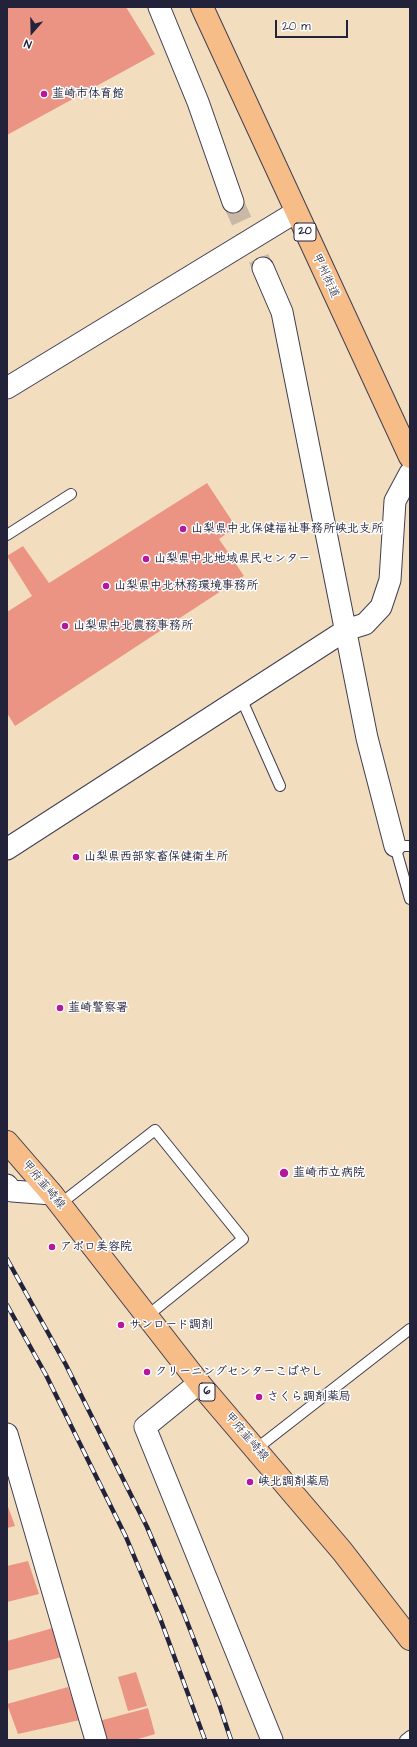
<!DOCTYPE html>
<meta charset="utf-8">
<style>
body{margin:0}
#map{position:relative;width:417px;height:1747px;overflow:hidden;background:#f2debf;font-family:"Architects Daughter",sans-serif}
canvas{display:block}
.frame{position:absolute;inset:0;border:8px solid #22223b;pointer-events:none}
.north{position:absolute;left:12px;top:12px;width:40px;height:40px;-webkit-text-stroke:3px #fff;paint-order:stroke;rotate:200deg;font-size:11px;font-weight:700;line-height:16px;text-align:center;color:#22223b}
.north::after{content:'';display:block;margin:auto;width:14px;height:18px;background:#22223b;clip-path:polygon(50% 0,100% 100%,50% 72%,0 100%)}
.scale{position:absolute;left:275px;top:20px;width:73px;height:18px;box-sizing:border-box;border:2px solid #22223b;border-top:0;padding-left:5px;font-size:12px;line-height:14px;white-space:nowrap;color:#22223b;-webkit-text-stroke:3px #fff;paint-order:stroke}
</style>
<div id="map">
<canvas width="417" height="1747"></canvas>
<div class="frame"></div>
<div class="north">N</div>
<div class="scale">20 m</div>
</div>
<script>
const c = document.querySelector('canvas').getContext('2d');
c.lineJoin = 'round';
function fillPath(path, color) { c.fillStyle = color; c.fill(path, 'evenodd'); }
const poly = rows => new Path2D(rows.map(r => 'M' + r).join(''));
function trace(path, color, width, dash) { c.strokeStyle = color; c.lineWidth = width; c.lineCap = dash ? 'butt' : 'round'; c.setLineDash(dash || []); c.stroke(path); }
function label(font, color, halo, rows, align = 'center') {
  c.font = font + ' "Architects Daughter","Klee One",sans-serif'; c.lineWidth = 3; c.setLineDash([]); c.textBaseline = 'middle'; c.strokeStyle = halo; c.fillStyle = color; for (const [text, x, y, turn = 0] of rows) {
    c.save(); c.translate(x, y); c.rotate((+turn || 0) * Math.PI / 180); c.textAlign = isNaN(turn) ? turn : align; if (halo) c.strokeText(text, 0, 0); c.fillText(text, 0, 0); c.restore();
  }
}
fillPath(poly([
 [7,7,126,7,155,54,7,135],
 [207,483,236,527,219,539,244,576,15,726,7,713,7,612,32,596,7,556,23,546,49,583],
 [7,1504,15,1526,7,1528],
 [28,1561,39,1594,7,1602,7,1566],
 [53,1628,62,1657,7,1671,7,1641],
 [136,1672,147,1706,128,1711,118,1677],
 [68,1687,80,1720,18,1734,7,1704],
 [148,1708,155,1734,135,1740,105,1740,99,1721]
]), '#ec9483');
trace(poly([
 [233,202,263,268]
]), '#c8b8a5', 21, [21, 10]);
const lane = poly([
 [7,535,71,494],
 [241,698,280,786],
 [410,846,395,846,410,899],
 [60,1204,155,1130,243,1239,147,1316],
 [256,1449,410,1329],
 [405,1740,410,1736]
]);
const street = poly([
 [159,7,198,102,233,202],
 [263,268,282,312,367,738,395,846],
 [7,388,296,212],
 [7,849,346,630,365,624,381,607,390,580,395,501,410,473],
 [7,1185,12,1191,52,1194],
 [199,1383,145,1427,272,1740],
 [7,1434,96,1740]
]);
const primary = poly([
 [7,1142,52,1194,199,1383,342,1551,410,1639]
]);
const highway = poly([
 [202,7,410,457]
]);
trace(lane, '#413e4f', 12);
trace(street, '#413e4f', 23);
trace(primary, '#413e4f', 24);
trace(highway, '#413e4f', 24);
trace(lane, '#fff', 10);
trace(street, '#fff', 21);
trace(primary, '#f7bd88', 22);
trace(highway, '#f7bd88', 22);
const rail = poly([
 [7,1259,66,1365,147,1527,184,1614,219,1704,231,1740],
 [7,1305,46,1375,126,1537,160,1618,205,1740]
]);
trace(rail, '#22223b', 4.5);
trace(rail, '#fff', 3, [9]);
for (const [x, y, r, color] of [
 [44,94,4,"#b5179e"],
 [183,529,4,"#b5179e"],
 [146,559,4,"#b5179e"],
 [106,586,4,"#b5179e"],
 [65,626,4,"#b5179e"],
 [76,857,4,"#b5179e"],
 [60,1008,4,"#b5179e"],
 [284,1173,5,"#b5179e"],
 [52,1247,4,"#b5179e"],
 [121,1325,4,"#b5179e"],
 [147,1372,4,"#b5179e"],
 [259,1397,4,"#b5179e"],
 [250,1482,4,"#b5179e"]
]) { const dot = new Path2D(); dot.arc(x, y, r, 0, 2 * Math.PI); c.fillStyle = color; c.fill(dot); trace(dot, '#fff', 1.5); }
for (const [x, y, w] of [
 [305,232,22],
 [207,1392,16]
]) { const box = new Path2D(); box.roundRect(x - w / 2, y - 9, w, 18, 3); c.fillStyle = '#fff'; c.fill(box); trace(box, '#22223b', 1); }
label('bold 11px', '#22223b', null, [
 ["20",305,232],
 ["6",207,1392]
]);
label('bold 12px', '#22223b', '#fff', [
 ["韮崎市体育館",52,94],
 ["山梨県中北保健福祉事務所峡北支所",191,529],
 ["山梨県中北地域県民センター",154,559],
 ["山梨県中北林務環境事務所",114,586],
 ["山梨県中北農務事務所",73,626],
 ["山梨県西部家畜保健衛生所",84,857],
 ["韮崎警察署",68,1008],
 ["韮崎市立病院",293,1173],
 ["アポロ美容院",60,1247],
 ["サンロード調剤",129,1325],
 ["クリーニングセンターこばやし",155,1372],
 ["さくら調剤薬局",267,1397],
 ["峡北調剤薬局",258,1482]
], 'left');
label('12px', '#22223b', '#fff', [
 ["甲州街道",325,276,65],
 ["甲府韮崎線",43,1185,50],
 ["甲府韮崎線",246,1437,49]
]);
</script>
